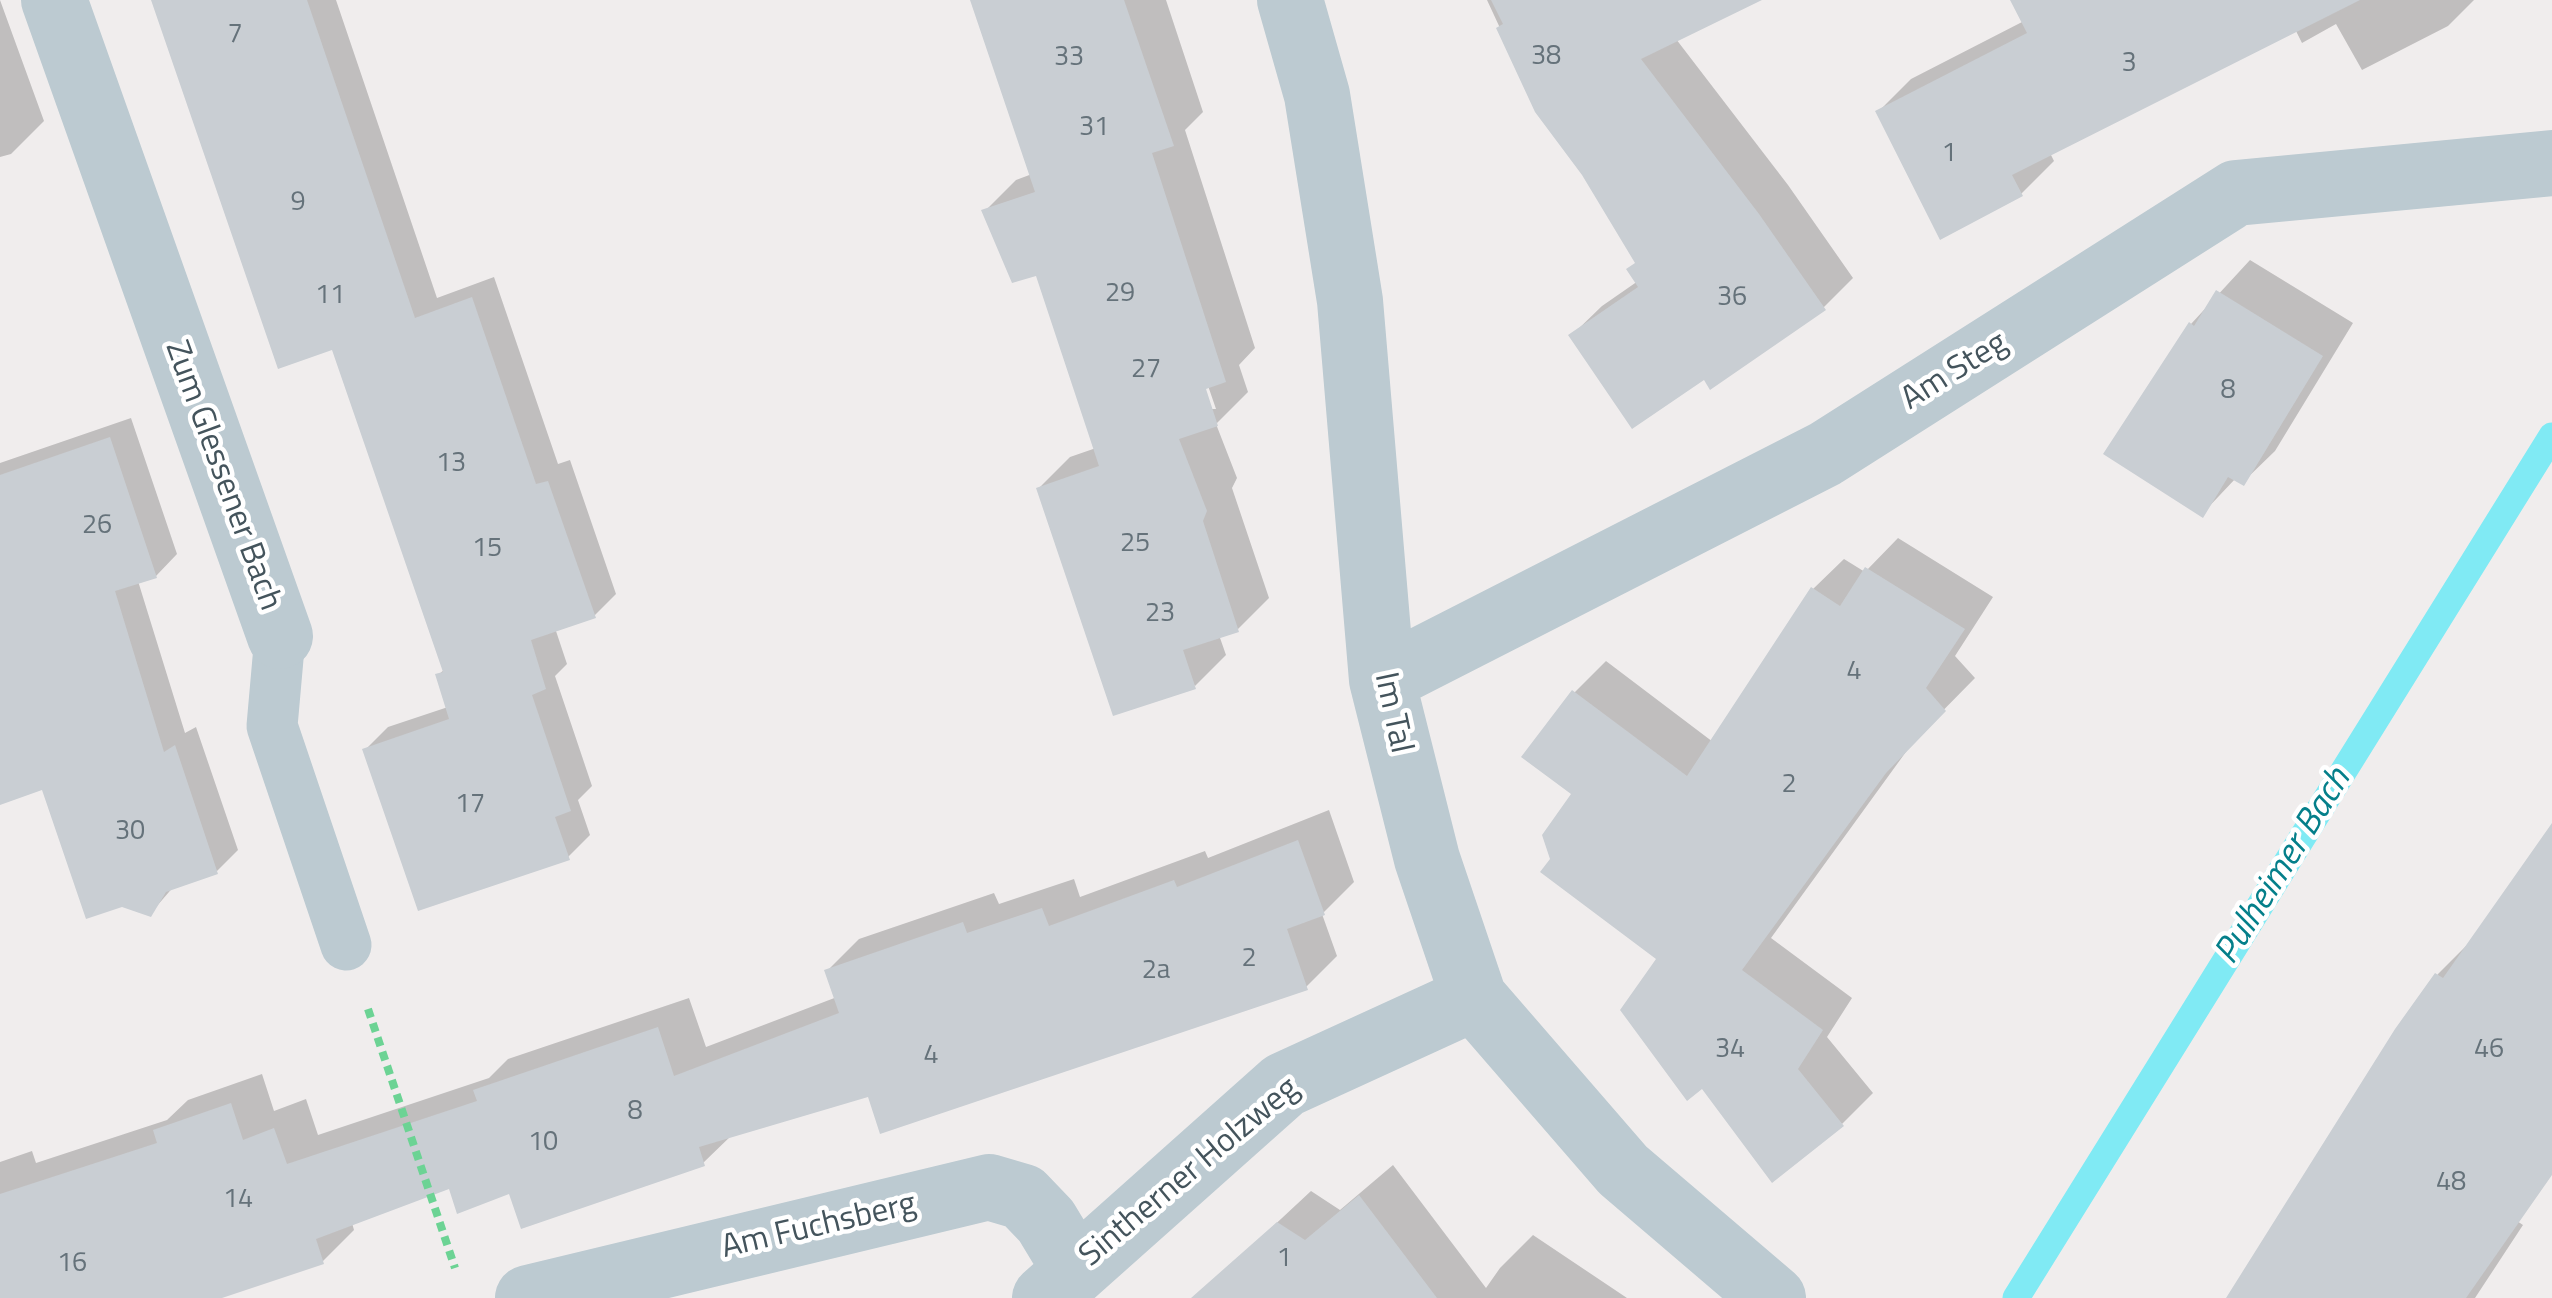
<!DOCTYPE html>
<style>
body{margin:0}
canvas{display:block;background:#f0eded}
</style>
<canvas width="2552" height="1298"></canvas>
<script>
const c = document.querySelector('canvas').getContext('2d');
c.lineJoin = 'round';
function fillPath(path, color) { c.fillStyle = color; c.fill(path, 'evenodd'); }
const poly = rows => new Path2D(rows.map(r => 'M' + r).join(''));
function trace(path, color, width, dash) { c.strokeStyle = color; c.lineWidth = width; c.lineCap = dash ? 'butt' : 'round'; c.setLineDash(dash || []); c.stroke(path); }
function label(font, color, halo, rows, align = 'center') {
  c.font = font + ' "Titillium Web",sans-serif'; c.lineWidth = 9; c.setLineDash([]); c.textBaseline = 'middle'; c.strokeStyle = halo; c.fillStyle = color; for (const [text, x, y, turn = 0] of rows) {
    c.save(); c.translate(x, y); c.rotate((+turn || 0) * Math.PI / 180); c.textAlign = isNaN(turn) ? turn : align; if (halo) c.strokeText(text, 0, 0); c.fillText(text, 0, 0); c.restore();
  }
}
fillPath(poly([
 [0,0,44,121,11,154,0,157],
 [155,0,336,0,437,298,494,277,558,464,570,460,616,594,594,616,555,628,567,664,555,676,592,786,578,800,590,835,568,857,366,749,388,727,448,707,438,675,445,669,334,347],
 [973,0,1166,0,1203,112,1185,130,1255,348,1239,365,1248,392,1216,424,1237,478,1232,488,1269,598,1237,630,1219,635,1226,655,1195,686,1039,488,1070,457,1096,448,1038,272,985,211,1016,180,1032,174],
 [1204,374,1216,409,1210,409,1199,376],
 [1487,0,1756,0,1676,39,1788,185,1853,278,1824,307,1705,376,1572,335,1602,306,1638,281,1637,262,1585,174,1538,110],
 [2014,0,2474,0,2448,26,2362,70,2336,24,2302,43,2295,29,2050,153,2054,161,2021,194,1879,111,1911,79,2024,21],
 [2250,260,2353,323,2275,451,2243,482,2236,478,2202,514,2191,324],
 [131,418,177,554,156,576,138,581,185,733,196,727,238,850,217,871,175,885,150,914,44,786,0,802,0,463],
 [1898,538,1993,597,1955,656,1975,678,1916,738,1771,938,1852,998,1827,1037,1873,1093,1842,1124,1553,859,1575,793,1525,757,1575,692,1606,661,1713,742,1813,589,1844,559,1865,572],
 [1329,810,1354,882,1322,914,1337,956,1306,987,870,1094,733,1134,703,1163,511,1190,451,1186,352,1223,354,1230,323,1261,213,1298,0,1298,0,1162,32,1151,36,1163,167,1120,188,1100,262,1074,274,1111,306,1099,318,1135,489,1078,508,1059,689,998,706,1047,837,997,828,970,859,939,994,893,999,904,1074,879,1080,897,1205,851,1208,858],
 [2552,825,2552,1162,2514,1219,2523,1225,2475,1298,2229,1298,2397,1031,2438,974,2470,942],
 [1393,1165,1486,1288,1500,1268,1533,1235,1627,1298,1228,1298,1224,1272,1311,1191,1340,1210]
]), '#0003');
trace(poly([
 [2016,1298,2552,436]
]), '#80eaf4', 27);
fillPath(poly([
 [151,0,307,0,415,318,472,297,536,484,548,481,596,618,531,640,546,689,532,695,571,811,555,817,570,860,418,911,362,749,449,719,435,674,443,672,332,350,278,369],
 [970,0,1124,0,1174,146,1152,153,1226,382,1206,389,1218,426,1179,439,1207,511,1203,521,1239,632,1183,650,1196,689,1113,716,1036,488,1099,466,1036,276,1012,283,981,210,1035,192],
 [1491,0,1762,0,1641,59,1759,214,1826,310,1710,390,1704,380,1632,429,1568,335,1638,287,1626,269,1635,263,1582,175,1535,112,1496,28,1503,24],
 [2010,0,2360,0,2012,175,2023,196,1940,240,1875,111,2027,33],
 [2216,290,2323,356,2244,486,2228,477,2203,518,2103,454,2189,322,2194,326],
 [110,437,157,578,115,591,164,752,175,745,218,874,166,892,151,917,122,907,86,919,42,790,0,805,0,475],
 [1865,567,1965,629,1926,688,1946,711,1886,773,1742,970,1823,1030,1798,1069,1844,1126,1772,1183,1702,1089,1687,1101,1620,1010,1656,959,1540,872,1550,859,1542,835,1571,794,1521,757,1572,690,1687,776,1811,587,1840,606],
 [2552,823,2552,1175,2466,1298,2226,1298,2395,1029,2435,973,2443,978],
 [1298,840,1325,915,1287,929,1308,990,880,1134,868,1097,699,1147,705,1166,521,1229,509,1194,457,1214,449,1189,316,1239,324,1264,222,1298,0,1298,0,1194,157,1143,153,1130,231,1103,243,1140,274,1128,287,1164,477,1101,473,1090,658,1027,674,1076,839,1013,824,970,963,922,967,933,1042,908,1049,926,1174,880,1177,887],
 [1359,1195,1437,1298,1191,1298,1277,1222,1305,1240]
]), '#c9ced3');
trace(poly([
 [368,1009,455,1268]
]), '#6cd394', 8, [9, 6]);
trace(poly([
 [280,636,272,726,346,945]
]), '#bccad1', 51);
trace(poly([
 [54,0,280,636],
 [1290,0,1317,95,1350,301,1382,680,1427,859,1474,998,1623,1170,1773,1298],
 [1382,680,1825,454,2236,193,2552,163],
 [528,1298,989,1187,1023,1197,1046,1221,1075,1269],
 [1045,1298,1284,1085,1474,998]
]), '#bccad1', 66);
label('27px', '#65727a', null, [
 ["7",235,35],
 ["38",1546,57],
 ["33",1069,58],
 ["3",2129,64],
 ["31",1094,128],
 ["1",1949,154],
 ["9",298,203],
 ["29",1120,294],
 ["11",330,296],
 ["36",1732,298],
 ["27",1146,370],
 ["8",2228,391],
 ["13",451,464],
 ["26",97,526],
 ["25",1135,544],
 ["15",487,549],
 ["23",1160,614],
 ["4",1854,672],
 ["2",1789,785],
 ["17",470,805],
 ["30",130,832],
 ["2",1249,959],
 ["2a",1156,971],
 ["34",1730,1050],
 ["46",2489,1050],
 ["4",931,1056],
 ["8",635,1112],
 ["10",543,1143],
 ["48",2451,1183],
 ["14",238,1200],
 ["1",1284,1259],
 ["16",72,1264]
]);
label('33px', '#44545c', '#fff', [
 ["Am Steg",1955,372,-32],
 ["Zum Glessener Bach",222,476,70],
 ["Im Tal",1392,713,78],
 ["Sintherner Holzweg",1190,1173,-40],
 ["Am Fuchsberg",819,1227,-13]
]);
label('italic 36px', '#047f8a', '#fff', [
 ["Pulheimer Bach",2284,867,-58]
]);
</script>
